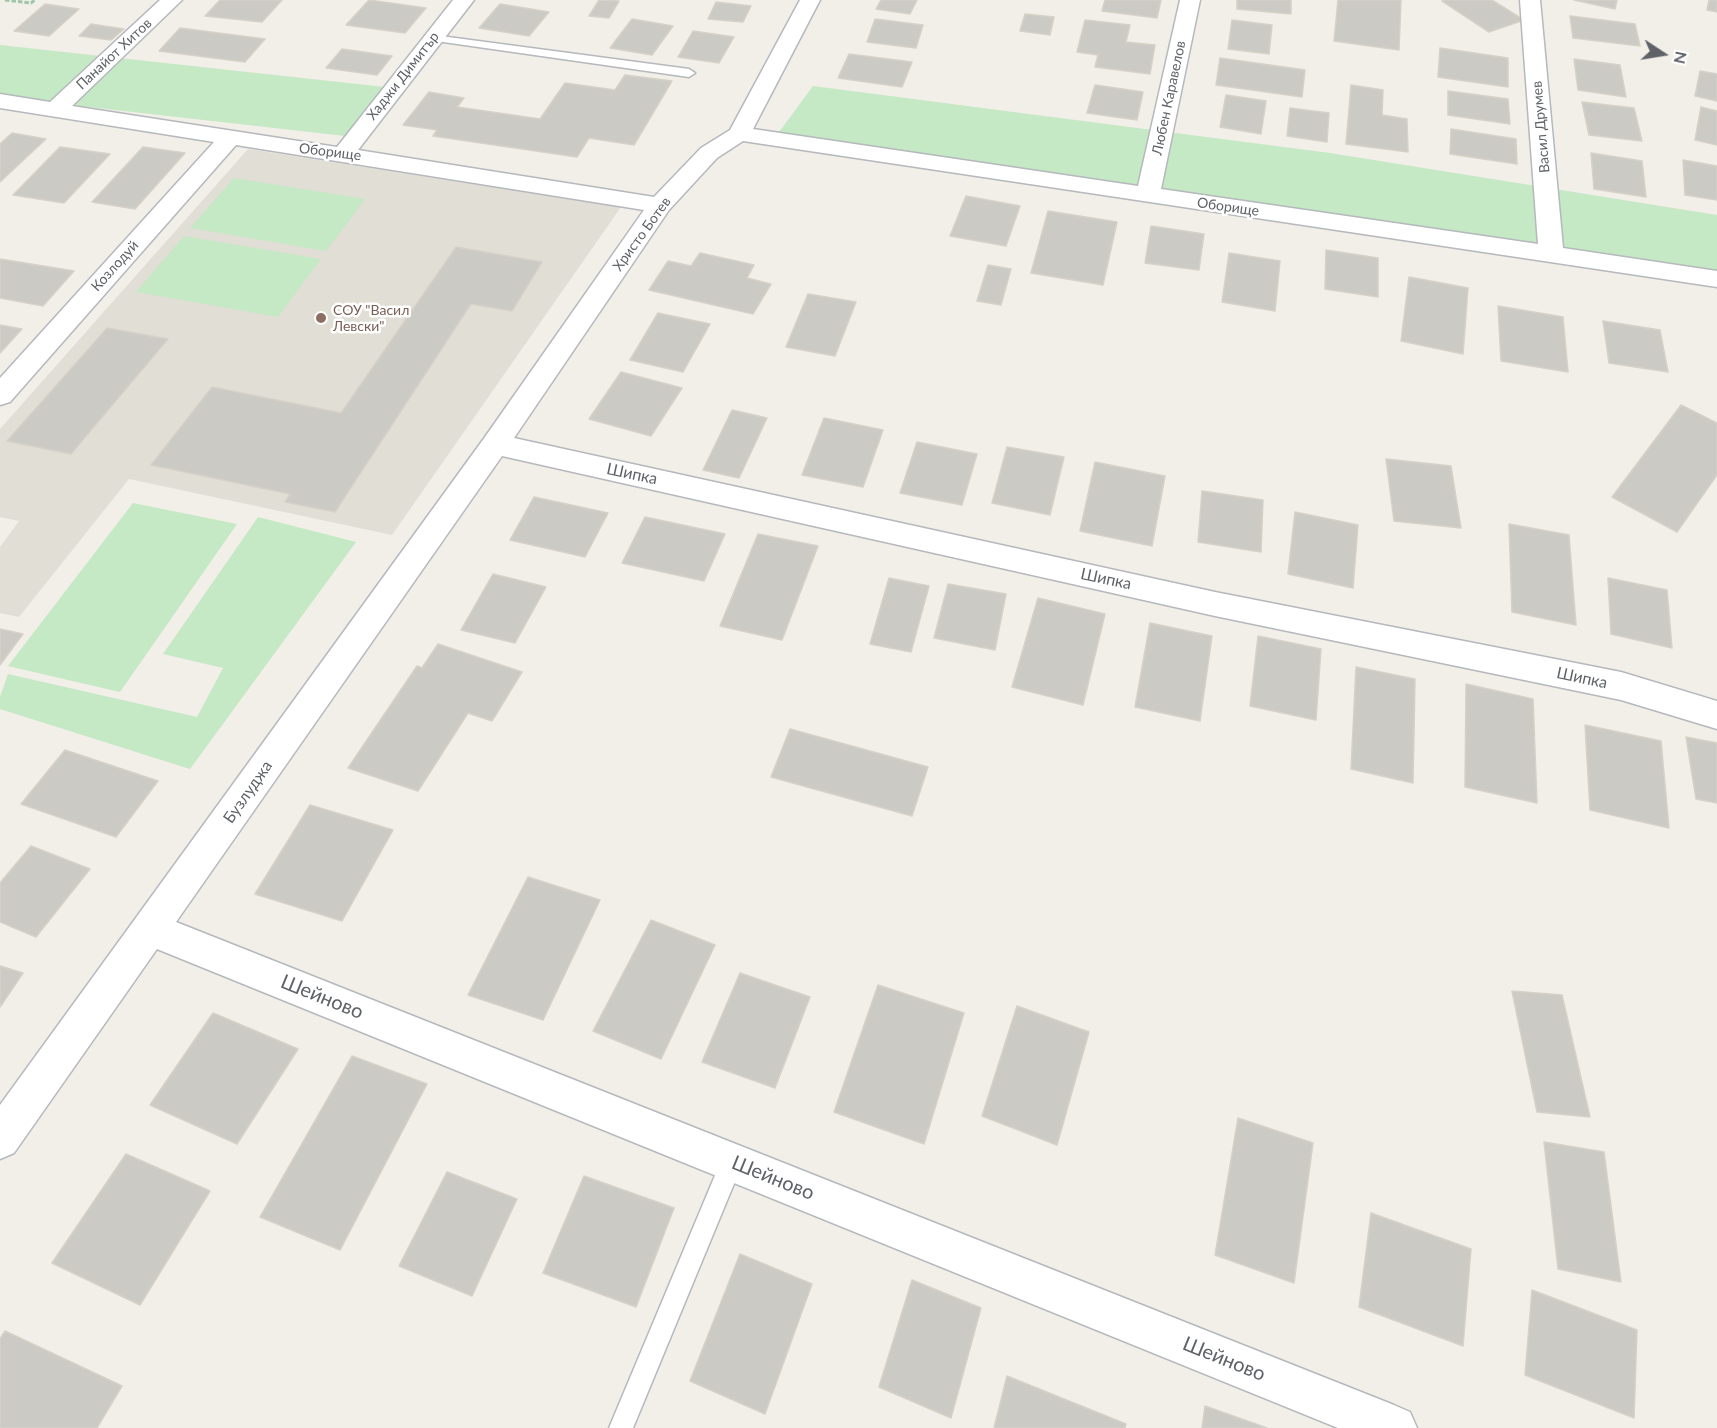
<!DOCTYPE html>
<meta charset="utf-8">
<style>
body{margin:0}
#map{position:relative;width:1717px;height:1428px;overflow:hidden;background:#f1efe8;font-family:Lato,sans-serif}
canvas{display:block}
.north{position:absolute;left:1633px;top:24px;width:60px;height:60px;-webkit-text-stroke:4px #fff;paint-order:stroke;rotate:102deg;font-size:16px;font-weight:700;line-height:24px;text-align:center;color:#5f6368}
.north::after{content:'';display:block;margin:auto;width:21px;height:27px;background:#5f6368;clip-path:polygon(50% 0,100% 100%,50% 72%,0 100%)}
</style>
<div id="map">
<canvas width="1717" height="1428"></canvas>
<div class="north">N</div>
</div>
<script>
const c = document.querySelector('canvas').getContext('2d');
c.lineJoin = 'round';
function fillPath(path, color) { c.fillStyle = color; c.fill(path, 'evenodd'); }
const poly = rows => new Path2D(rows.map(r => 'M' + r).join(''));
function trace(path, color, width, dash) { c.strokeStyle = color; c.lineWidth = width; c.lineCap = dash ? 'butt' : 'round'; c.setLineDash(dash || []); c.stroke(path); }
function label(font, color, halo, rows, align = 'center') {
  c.font = font + ' Lato,sans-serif'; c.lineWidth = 5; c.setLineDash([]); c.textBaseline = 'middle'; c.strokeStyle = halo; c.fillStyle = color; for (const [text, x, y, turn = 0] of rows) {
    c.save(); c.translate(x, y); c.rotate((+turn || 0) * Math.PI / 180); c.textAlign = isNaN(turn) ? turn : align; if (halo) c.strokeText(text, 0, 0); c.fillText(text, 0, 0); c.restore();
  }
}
fillPath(poly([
 [248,149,621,207,392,535,129,479,19,617,0,613,0,547,19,521,0,517,0,429]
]), '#e1ded6');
fillPath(poly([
 [0,45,385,87,345,136,0,97],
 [813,86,1330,153,1717,215,1717,285,774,139],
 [234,178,365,199,326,251,190,228],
 [184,236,321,259,278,317,136,292],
 [133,503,237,524,120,692,8,666],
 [258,517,356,542,190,769,0,709,0,697,8,674,197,717,223,668,163,654]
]), '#c5e8c5');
const building = poly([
 [220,0,282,0,262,22,205,16,220,0],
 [369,0,426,8,405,33,346,25,369,0],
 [599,0,619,1,609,18,589,16,599,0],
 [881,0,917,0,910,14,876,9,881,0],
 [1105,0,1161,0,1157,18,1102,11,1105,0],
 [1237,0,1291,0,1291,14,1237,9,1237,0],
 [1338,0,1401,0,1399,50,1334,41,1338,0],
 [1446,0,1492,0,1524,20,1489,32,1442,1,1446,0],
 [1574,0,1617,0,1615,9,1574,0],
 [1709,0,1717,0,1717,12,1707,10,1709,0],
 [716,2,751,6,743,22,708,19,716,2],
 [45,4,79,9,49,36,14,31,45,4],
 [500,4,549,12,529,36,479,28,500,4],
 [1025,14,1054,17,1050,35,1020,31,1025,14],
 [1570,16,1635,24,1640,46,1573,38,1570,16],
 [632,19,673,26,652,55,610,48,632,19],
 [875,19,923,25,916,48,867,42,875,19],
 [1085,20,1130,25,1126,42,1155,45,1150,74,1095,67,1098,55,1077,52,1085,20],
 [1232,20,1272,25,1269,54,1228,49,1232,20],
 [91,24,124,29,111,40,79,36,91,24],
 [180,28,265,39,245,62,159,51,180,28],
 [693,31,734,37,719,63,678,57,693,31],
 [1440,48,1508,58,1508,87,1438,77,1440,48],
 [342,49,392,56,377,75,326,68,342,49],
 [849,54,912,62,902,87,838,78,849,54],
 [1220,58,1305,70,1302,97,1216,85,1220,58],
 [1574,59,1620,65,1626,97,1578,90,1574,59],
 [1700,71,1717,74,1717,101,1695,96,1700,71],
 [625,75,672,81,634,145,589,138,577,157,433,136,437,130,403,125,429,92,464,98,457,107,540,119,565,83,615,90,625,75],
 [1095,85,1143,92,1137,120,1087,113,1095,85],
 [1351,85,1383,90,1382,115,1407,119,1408,152,1346,144,1351,85],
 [1448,91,1508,99,1510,124,1448,115,1448,91],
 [1226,95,1266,101,1261,134,1220,127,1226,95],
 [1582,102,1634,108,1642,141,1589,135,1582,102],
 [1701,107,1717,111,1717,145,1695,140,1701,107],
 [1290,108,1329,113,1327,142,1287,136,1290,108],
 [1451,129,1516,139,1517,164,1450,154,1451,129],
 [12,133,46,139,0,182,0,144,12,133],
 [60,147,110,154,64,203,13,195,60,147],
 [143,147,185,153,135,209,92,202,143,147],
 [1591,153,1642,161,1646,197,1594,189,1591,153],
 [1683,160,1717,166,1717,200,1685,195,1683,160],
 [966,196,1020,206,1006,246,950,236,966,196],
 [1048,211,1117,222,1103,285,1031,273,1048,211],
 [1151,226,1204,234,1199,270,1145,263,1151,226],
 [456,247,542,262,512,311,471,304,335,512,285,502,290,494,151,465,212,387,341,413,456,247],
 [1326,250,1378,258,1378,297,1325,289,1326,250],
 [700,253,754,265,747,278,771,284,753,314,649,290,668,261,691,266,700,253],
 [1229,253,1280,261,1275,311,1222,302,1229,253],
 [0,259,74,271,43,306,0,298,0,259],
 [988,265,1011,269,1001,305,977,301,988,265],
 [1409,277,1468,288,1463,354,1401,341,1409,277],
 [808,294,856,302,835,356,786,347,808,294],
 [1498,306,1563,317,1568,372,1501,361,1498,306],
 [658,313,710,324,683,372,630,360,658,313],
 [1603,321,1660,330,1668,372,1609,363,1603,321],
 [0,325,22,329,0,353,0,325],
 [107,328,168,339,71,454,7,441,107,328],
 [621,372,682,388,651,436,589,419,621,372],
 [1681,405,1717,423,1717,475,1677,532,1612,497,1681,405],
 [732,410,767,418,739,478,703,470,732,410],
 [824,418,883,430,863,487,802,475,824,418],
 [917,442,977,454,962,505,900,493,917,442],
 [1007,447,1064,457,1050,515,992,503,1007,447],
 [1386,459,1451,466,1461,528,1394,521,1386,459],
 [1095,462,1165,476,1152,546,1080,531,1095,462],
 [1202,491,1263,500,1261,552,1198,542,1202,491],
 [534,497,608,513,585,557,510,540,534,497],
 [1295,512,1358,525,1353,588,1288,574,1295,512],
 [645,517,725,534,704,581,622,563,645,517],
 [1509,524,1569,535,1576,625,1512,612,1509,524],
 [758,534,818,546,782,640,720,626,758,534],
 [493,574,546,587,515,643,461,630,493,574],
 [889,578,929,586,911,652,870,644,889,578],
 [1608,578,1667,590,1672,648,1611,634,1608,578],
 [948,584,1006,594,995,650,934,638,948,584],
 [1038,598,1105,614,1083,705,1012,687,1038,598],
 [1150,623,1212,636,1200,721,1135,707,1150,623],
 [0,629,23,634,0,665,0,629],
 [1258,636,1321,649,1316,720,1250,706,1258,636],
 [438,644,522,672,492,721,468,713,418,791,348,768,417,666,422,668,438,644],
 [1356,667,1415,679,1413,783,1351,769,1356,667],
 [1466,684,1533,699,1537,803,1465,787,1466,684],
 [1585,725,1661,741,1669,828,1590,810,1585,725],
 [790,729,928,767,912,816,771,777,790,729],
 [1686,737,1717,743,1717,803,1696,799,1686,737],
 [65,750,158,781,116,837,21,804,65,750],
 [310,805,393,830,342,921,255,894,310,805],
 [31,846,90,869,36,937,0,922,0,883,31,846],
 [528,877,600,900,543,1020,468,995,528,877],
 [651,920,715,945,661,1059,593,1031,651,920],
 [0,966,23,973,0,1007,0,966],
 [740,973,810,997,775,1088,702,1062,740,973],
 [878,985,964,1013,924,1144,834,1112,878,985],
 [1512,991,1562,995,1590,1117,1537,1112,1512,991],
 [1017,1006,1089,1032,1057,1145,982,1116,1017,1006],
 [213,1013,298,1049,237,1144,150,1105,213,1013],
 [352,1056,427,1084,340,1250,260,1217,352,1056],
 [1238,1118,1313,1143,1294,1283,1215,1255,1238,1118],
 [1544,1142,1604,1152,1621,1282,1558,1269,1544,1142],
 [126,1154,210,1191,140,1305,52,1263,126,1154],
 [447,1172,517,1199,472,1296,399,1266,447,1172],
 [584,1176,674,1208,636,1307,543,1273,584,1176],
 [1371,1213,1471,1249,1463,1346,1359,1307,1371,1213],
 [740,1254,812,1284,765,1414,690,1381,740,1254],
 [912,1280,981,1308,951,1418,879,1387,912,1280],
 [1532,1290,1637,1330,1634,1418,1525,1375,1532,1290],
 [5,1331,122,1386,97,1428,0,1428,0,1339,5,1331],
 [1007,1376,1126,1424,1125,1428,994,1428,1007,1376],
 [1205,1406,1267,1428,1202,1428,1205,1406]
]);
fillPath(building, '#cccac5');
trace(building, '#d6d1c6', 1.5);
const lane = poly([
 [433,35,689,69,695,73,689,77,429,40,427,38,433,35],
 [732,1151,740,1154,743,1162,633,1428,609,1428,724,1154,732,1151]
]);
const street = poly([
 [160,0,182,0,72,106,337,147,453,0,474,0,358,150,654,197,701,148,730,130,800,0,820,0,753,129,1138,186,1180,0,1200,0,1161,189,1538,244,1520,0,1540,0,1563,248,1717,271,1717,287,743,141,717,158,669,210,514,438,1215,592,1621,672,1717,701,1717,729,1621,700,1215,616,502,456,176,922,1394,1405,1410,1412,1417,1428,1338,1428,157,949,14,1153,0,1159,0,1105,485,437,644,210,236,145,10,402,0,405,0,378,214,142,0,108,0,94,50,102,160,0]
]);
trace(lane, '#b5b8bc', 3);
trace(street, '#b5b8bc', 3);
trace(poly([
 [5,0,31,3,35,0]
]), '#9cc7a9', 3, [4.5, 2]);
fillPath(lane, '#fff');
fillPath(street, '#fff');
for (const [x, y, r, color] of [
 [321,318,6,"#8d6e63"]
]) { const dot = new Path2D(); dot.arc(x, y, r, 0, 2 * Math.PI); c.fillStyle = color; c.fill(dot); trace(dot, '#fff', 2); }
label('14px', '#5f6368', '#fff', [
 ["Панайот Хитов",114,54,-43],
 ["Хаджи Димитър",403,76,-52],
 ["Любен Каравелов",1169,98,-78],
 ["Васил Друмев",1541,127,-95],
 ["Оборище",330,152,7],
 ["Оборище",1228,207,8],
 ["Христо Ботев",642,234,-54],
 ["Козлодуй",115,266,-48]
]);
label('14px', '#785e54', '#fff', [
 ["СОУ \"Васил",333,310],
 ["Левски\"",333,326]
], 'left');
label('16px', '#5f6368', '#fff', [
 ["Шипка",632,474,12],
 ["Шипка",1106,579,12],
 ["Шипка",1582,678,12],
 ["Бузлуджа",248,792,-55]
]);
label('20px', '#5f6368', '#fff', [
 ["Шейново",322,997,22],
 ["Шейново",773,1178,22],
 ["Шейново",1224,1359,22]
]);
</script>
